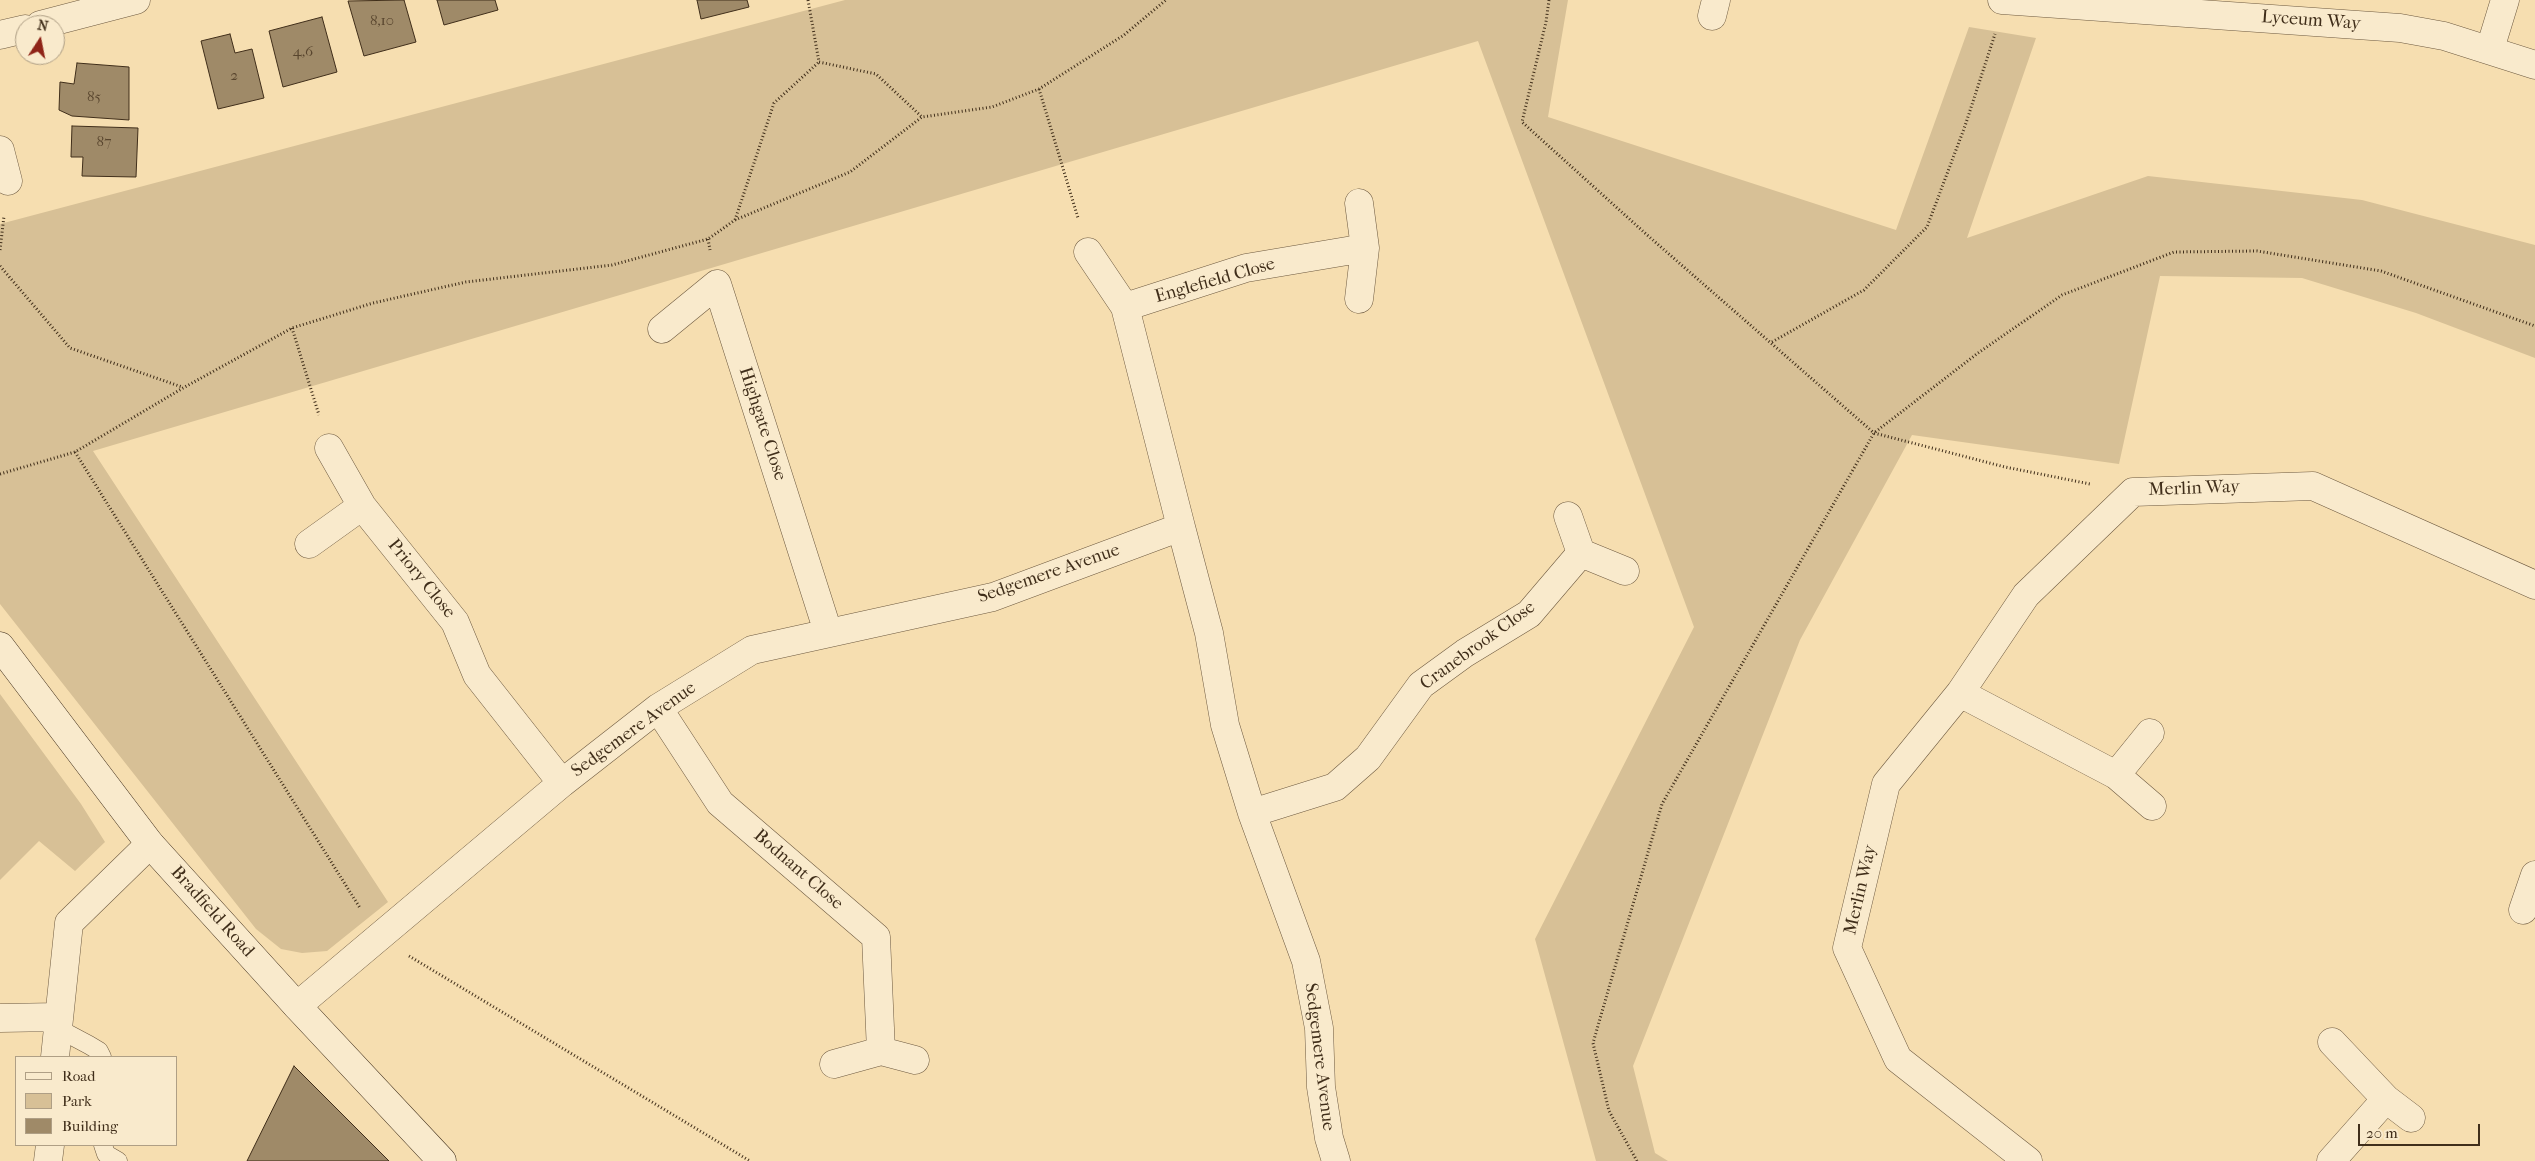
<!DOCTYPE html>
<style>
body{margin:0}
#map{position:relative;width:2535px;height:1161px;overflow:hidden;background:#f6deb0;font-family:"IM FELL French Canon",serif}
canvas{display:block}
.legend{position:absolute;left:15px;top:1056px;width:162px;height:90px;box-sizing:border-box;background:#f9eacc;border:1px solid #af9f85;margin:0;padding:6px 9px;list-style:none;font-size:15px;color:#402e1a}
.legend li{display:flex;align-items:center;gap:10px;height:25px}
.legend b{width:25px;border:1px solid #af9f85}
.north{position:absolute;left:15px;top:15px;width:50px;height:50px;box-sizing:border-box;background:#f9eacc;border:1px solid #af9f85;border-radius:50%;rotate:11deg;font-size:14px;font-weight:700;line-height:20px;text-align:center;color:#402e1a}
.north::after{content:'';display:block;margin:auto;width:18px;height:22px;background:#8f2418;clip-path:polygon(50% 0,100% 100%,50% 72%,0 100%)}
.scale{position:absolute;left:2358px;top:1124px;width:122px;height:22px;box-sizing:border-box;border:2px solid #402e1a;border-top:0;padding-left:6px;font-size:15px;line-height:18px;white-space:nowrap;color:#402e1a;-webkit-text-stroke:4px #f9eacc;paint-order:stroke}
</style>
<div id="map">
<canvas width="2535" height="1161"></canvas>
<ul class="legend">
<li><b style="height:6px;background:#f9eacc"></b>Road</li>
<li><b style="height:14px;background:#d7c096"></b>Park</li>
<li><b style="height:14px;background:#9f8a68"></b>Building</li>
</ul>
<div class="north">N</div>
<div class="scale">20 m</div>
</div>
<script>
const c = document.querySelector('canvas').getContext('2d');
c.lineJoin = 'round';
function fillPath(path, color) { c.fillStyle = color; c.fill(path, 'evenodd'); }
const poly = rows => new Path2D(rows.map(r => 'M' + r).join(''));
function trace(path, color, width, dash) { c.strokeStyle = color; c.lineWidth = width; c.lineCap = dash ? 'butt' : 'round'; c.setLineDash(dash || []); c.stroke(path); }
function label(font, color, halo, rows, align = 'center') {
  c.font = font + ' "IM FELL French Canon",serif'; c.lineWidth = 4; c.setLineDash([]); c.textBaseline = 'middle'; c.strokeStyle = halo; c.fillStyle = color; for (const [text, x, y, turn = 0] of rows) {
    c.save(); c.translate(x, y); c.rotate((+turn || 0) * Math.PI / 180); c.textAlign = isNaN(turn) ? turn : align; if (halo) c.strokeText(text, 0, 0); c.fillText(text, 0, 0); c.restore();
  }
}
fillPath(poly([
 [845,0,1568,0,1548,117,1896,230,1969,27,2036,38,1967,238,2148,176,2362,200,2535,245,2535,358,2416,313,2302,278,2160,276,2119,464,1912,435,1800,640,1633,1066,1655,1153,1668,1161,1596,1161,1535,939,1694,627,1478,41,93,451,388,902,327,951,302,953,281,949,256,929,0,604,0,224],
 [0,694,81,804,105,842,75,871,39,841,0,880]
]), '#d7c096');
const building = poly([
 [404,0,416,42,364,56,348,1,404,0],
 [437,0,495,0,498,10,444,25,437,0],
 [697,0,747,0,749,7,701,19,697,0],
 [322,17,337,72,283,87,269,31,322,17],
 [230,34,235,53,252,49,264,98,218,109,201,41,230,34],
 [77,63,129,67,129,120,72,116,59,110,60,82,74,84,77,63],
 [72,126,138,128,136,177,82,176,83,157,71,157,72,126],
 [294,1066,389,1161,247,1161,294,1066]
]);
fillPath(building, '#9f8a68');
trace(building, '#402e1a', 1);
const service = poly([
 [57,1028,89,1045,99,1051,102,1057],
 [103,1145,106,1154,118,1161]
]);
const minor = poly([
 [2002,0,2400,28,2444,36,2535,65],
 [1712,16,1716,0],
 [40,25,136,0],
 [0,35,25,29],
 [2490,49,2505,0],
 [0,150,8,181],
 [1088,252,1125,307,1181,527],
 [1359,299,1365,248,1359,203],
 [1125,307,1246,268,1365,248],
 [662,329,717,284,828,632],
 [329,448,362,506,455,622,477,675,562,783],
 [309,544,362,506],
 [1581,553,1625,571],
 [1960,693,2116,775,2152,806],
 [658,708,720,803,876,937,881,1051],
 [2116,775,2150,733],
 [1252,813,1335,787,1368,758,1421,685,1465,653,1529,614,1581,553,1568,516],
 [2523,910,2535,875],
 [297,1006,562,783,658,708,752,650,993,597,1181,527,1209,633,1225,725,1252,813,1306,961,1319,1028,1321,1087,1329,1138,1336,1161],
 [0,1018,58,1017],
 [55,1057,69,923,150,844],
 [834,1064,881,1051,915,1060],
 [2386,1099,2411,1118],
 [48,1161,50,1145],
 [2028,1161,1898,1059,1847,948,1886,784,1960,693,2026,595,2133,492,2313,486,2535,585],
 [2331,1161,2386,1099,2332,1042]
]);
const secondary = poly([
 [0,646,150,844,297,1006,442,1161]
]);
trace(service, '#6e5a40', 19);
trace(minor, '#6e5a40', 29);
trace(secondary, '#402e1a', 29);
trace(poly([
 [808,0,819,62,876,74,922,117],
 [1549,0,1546,22,1522,122,1646,234,1874,433,2005,467,2090,484],
 [1039,89,1078,218],
 [735,220,774,103,819,62],
 [708,239,710,250],
 [0,250,4,216],
 [0,266,70,348,182,387],
 [292,328,319,415],
 [1772,342,1864,290,1927,227,1965,126,1995,34],
 [75,452,360,908],
 [0,474,75,452,183,388,292,328,373,303,466,282,612,265,708,239,735,220,850,172,922,117,992,107,1039,89,1124,35,1166,0],
 [409,956,750,1161],
 [1637,1161,1609,1111,1593,1043,1662,804,1874,433,1978,353,2062,295,2174,252,2257,251,2381,271,2535,326]
]), '#402e1a', 3, [1, 2.5]);
trace(service, '#f9eacc', 18);
trace(minor, '#f9eacc', 28);
trace(secondary, '#f9eacc', 28);
label('15px', '#58452e', null, [
 ["8,10",382,21],
 ["4,6",303,52],
 ["2",234,76],
 ["85",94,97],
 ["87",104,142]
]);
label('18px', '#402e1a', '#f9eacc', [
 ["Lyceum Way",2311,21,4],
 ["Englefield Close",1215,281,-16],
 ["Highgate Close",762,424,72],
 ["Merlin Way",2194,489,-2],
 ["Sedgemere Avenue",1049,574,-19],
 ["Priory Close",421,579,51],
 ["Cranebrook Close",1478,646,-36],
 ["Sedgemere Avenue",634,730,-36],
 ["Bodnant Close",798,870,41],
 ["Merlin Way",1861,890,-77],
 ["Bradfield Road",212,912,48],
 ["Sedgemere Avenue",1319,1057,83]
]);
</script>
